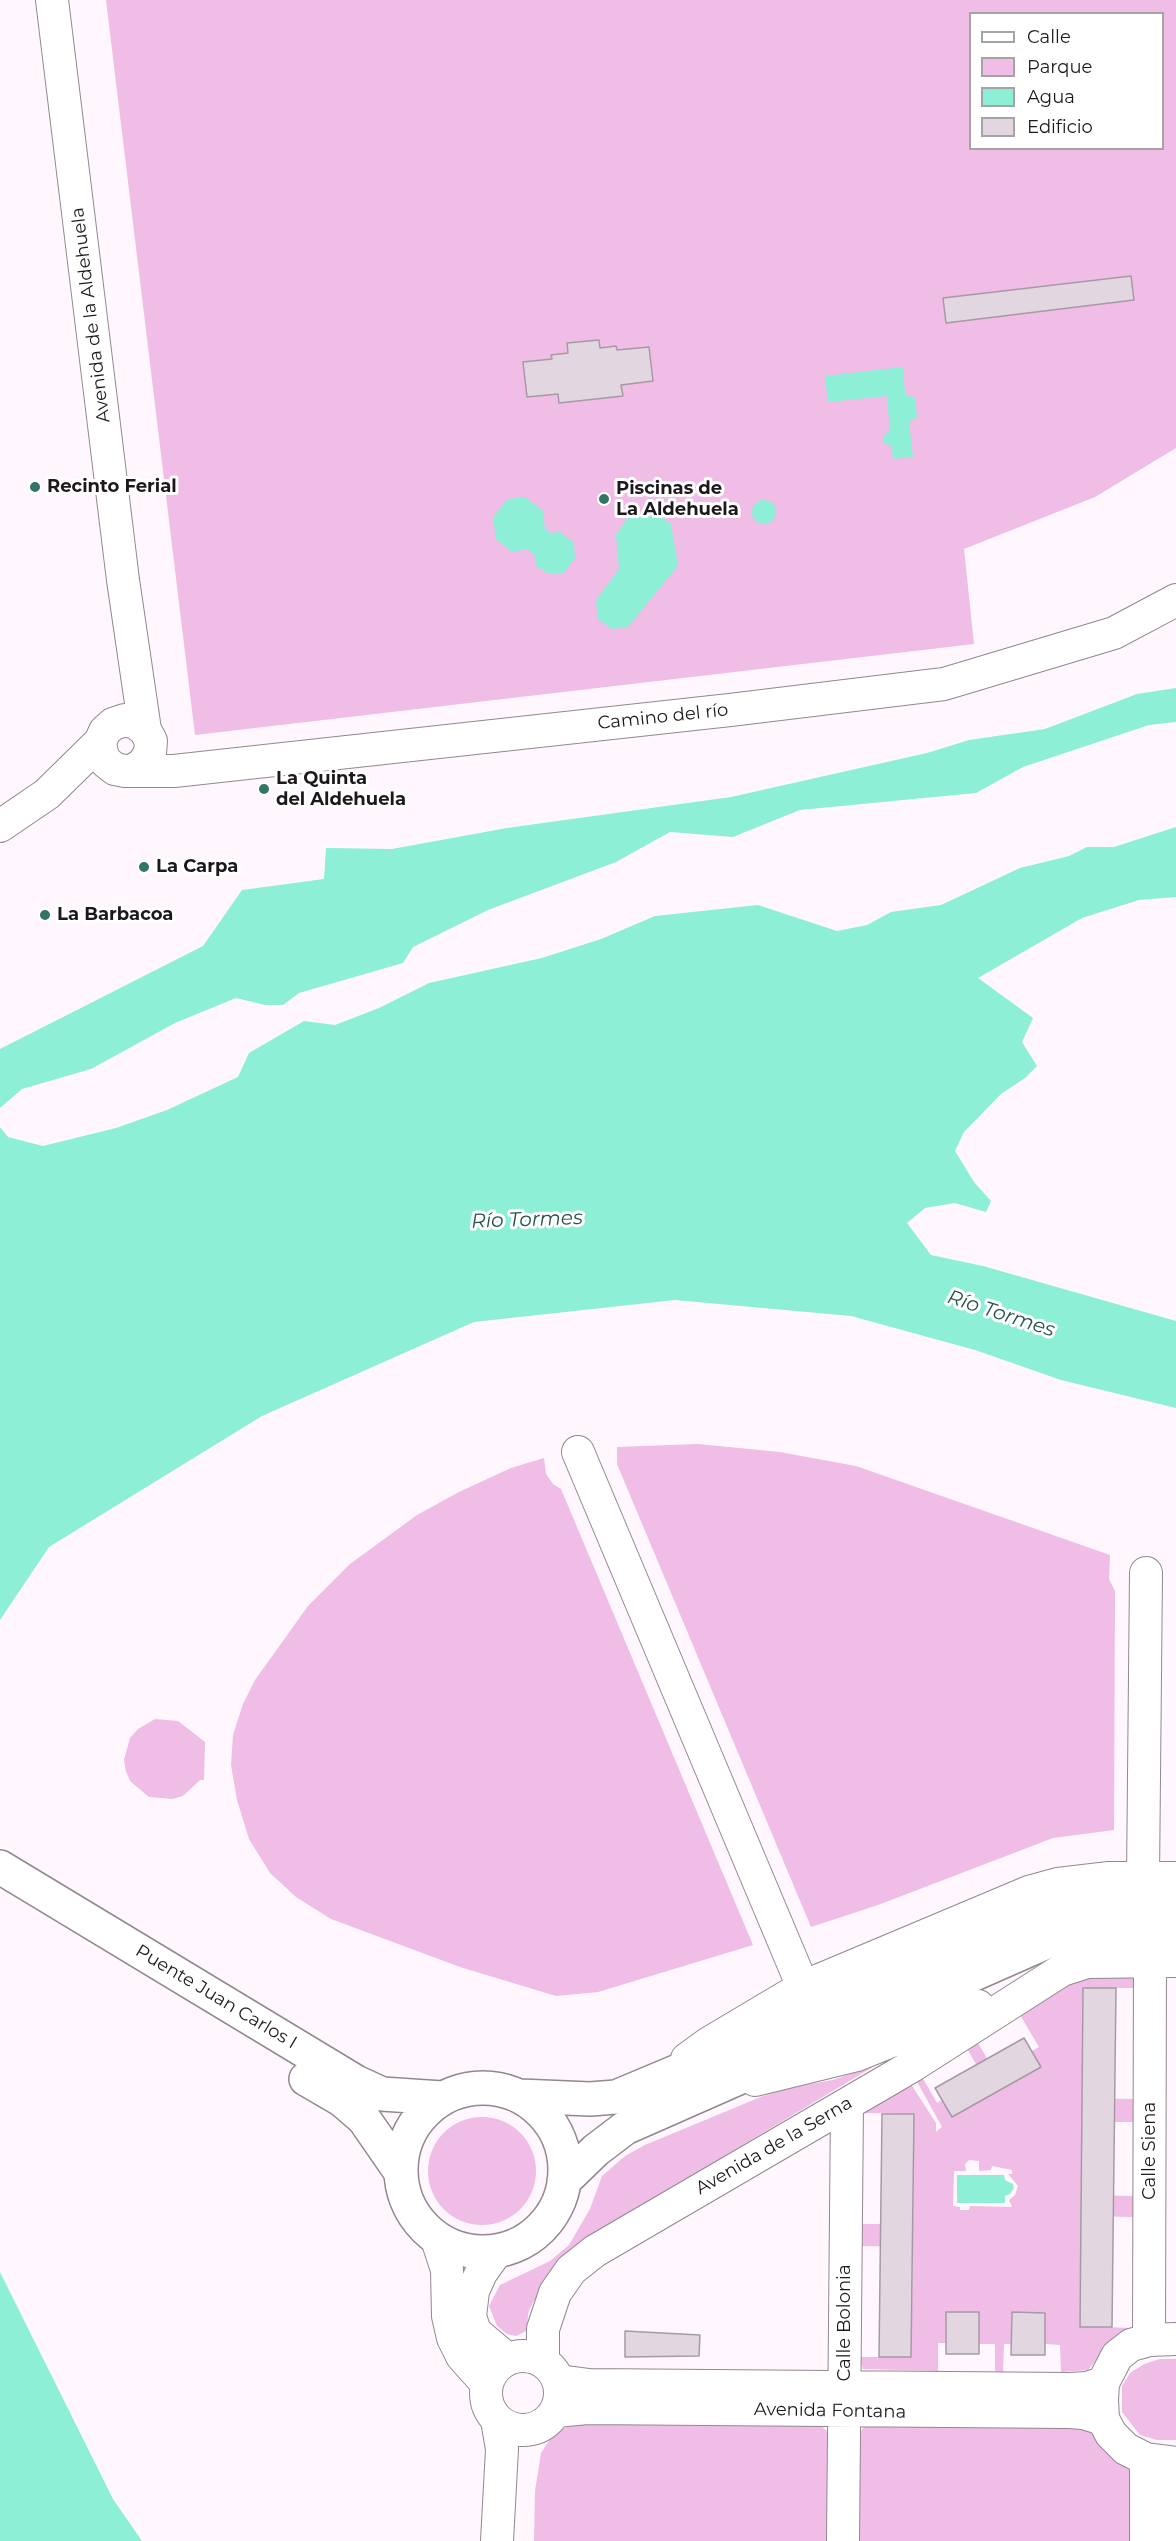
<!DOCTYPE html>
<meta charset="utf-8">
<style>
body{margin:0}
#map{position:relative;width:1176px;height:2541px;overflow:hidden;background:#fff7fd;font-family:Montserrat,sans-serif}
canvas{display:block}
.legend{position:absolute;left:969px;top:12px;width:195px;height:138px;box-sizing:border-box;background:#fff;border:2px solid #a5a3a4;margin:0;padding:8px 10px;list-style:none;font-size:18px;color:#1d181c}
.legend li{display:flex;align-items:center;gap:12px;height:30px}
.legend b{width:30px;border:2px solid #a5a3a4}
</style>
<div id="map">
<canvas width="1176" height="2541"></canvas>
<ul class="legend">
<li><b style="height:8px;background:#fff"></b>Calle</li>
<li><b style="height:16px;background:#efbde5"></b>Parque</li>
<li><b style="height:16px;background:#8cefd6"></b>Agua</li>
<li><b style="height:16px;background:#e2d6e0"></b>Edificio</li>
</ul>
</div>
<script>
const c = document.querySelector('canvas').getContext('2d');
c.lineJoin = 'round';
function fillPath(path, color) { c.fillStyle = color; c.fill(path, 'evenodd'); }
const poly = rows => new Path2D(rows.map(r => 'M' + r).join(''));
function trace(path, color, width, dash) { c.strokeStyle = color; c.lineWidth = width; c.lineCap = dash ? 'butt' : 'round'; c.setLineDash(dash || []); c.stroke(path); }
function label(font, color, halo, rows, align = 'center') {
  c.font = font + ' Montserrat,sans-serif'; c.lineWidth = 6; c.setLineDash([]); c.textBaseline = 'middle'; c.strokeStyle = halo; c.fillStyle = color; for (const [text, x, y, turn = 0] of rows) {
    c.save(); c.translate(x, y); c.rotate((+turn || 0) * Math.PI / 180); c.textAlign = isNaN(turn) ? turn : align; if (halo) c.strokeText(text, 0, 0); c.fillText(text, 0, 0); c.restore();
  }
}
fillPath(poly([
 [106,0,1176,0,1176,448,1095,497,964,549,974,644,195,735],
 [970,14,1162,14,1162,148,970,148],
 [698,1444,780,1452,856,1466,1110,1555,1109,1579,1115,1591,1114,1830,1053,1838,878,1905,811,1927,617,1464,617,1447],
 [544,1458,546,1474,553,1484,561,1489,753,1945,598,1992,556,1996,460,1967,331,1919,296,1897,270,1873,249,1839,237,1800,231,1765,233,1735,243,1704,255,1680,308,1606,350,1564,417,1515,459,1492,511,1468],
 [155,1719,178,1721,205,1742,204,1780,200,1780,183,1796,172,1799,149,1797,131,1782,126,1772,124,1760,130,1738,138,1729],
 [1084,1976,1131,1976,1134,1979,1136,1988,1083,1988,1082,2098,1134,2099,1134,2122,1082,2122,1082,2195,1134,2196,1134,2217,1082,2216,1080,2326,1131,2328,1103,2352,1088,2370,1061,2372,1060,2345,1044,2344,1045,2313,1012,2312,1011,2344,1004,2344,1003,2372,995,2371,995,2344,979,2344,979,2312,946,2312,946,2343,938,2343,938,2371,863,2369,859,2357,911,2357,913,2247,860,2246,859,2224,913,2224,914,2114,862,2113,909,2081,936,2123,936,2132,942,2127,915,2078,921,2075,937,2103,942,2100,952,2117,984,2099,984,2078,966,2047,977,2041,992,2067,1009,2085,1041,2067,1032,2051,1039,2047,1020,2015],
 [969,2160,979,2161,979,2171,991,2170,992,2166,1012,2170,1012,2174,1008,2174,1018,2186,1015,2195,1009,2200,1012,2207,970,2206,969,2210,960,2210,960,2207,953,2206,954,2171,966,2171,965,2164],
 [876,2065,591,2236,562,2259,548,2275,529,2310,526,2331,516,2336,507,2334,497,2326,489,2306,500,2285,550,2261,569,2245,590,2209,602,2176,625,2156,645,2145,763,2096,793,2087,833,2080],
 '428 2171a54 54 0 1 1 108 0a54 54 0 1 1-108 0Z',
 [1160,2359,1176,2359,1176,2440,1157,2440,1140,2435,1122,2412,1122,2386,1130,2373,1144,2364],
 [573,2423,821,2425,830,2435,829,2541,534,2541,535,2491,541,2453,553,2435],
 [867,2424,1089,2428,1131,2471,1133,2541,857,2541,859,2433]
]), '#efbde5');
fillPath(poly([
 [903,367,905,394,915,398,917,417,909,422,913,457,893,459,892,446,884,443,884,436,890,431,887,396,828,402,825,376],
 [525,497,543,511,545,529,551,533,560,532,574,543,575,558,564,573,549,574,536,566,534,554,527,549,512,552,496,539,493,517,508,499],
 '752 512a12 12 0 1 1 24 0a12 12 0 1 1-24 0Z',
 [655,513,671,524,678,566,628,627,612,629,598,619,596,600,619,569,616,535,629,516],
 [1176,688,1176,722,1149,725,1023,767,976,793,800,810,733,837,670,832,616,862,488,910,413,947,403,963,299,993,283,1005,265,1005,236,998,175,1023,91,1069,22,1089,0,1108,0,1049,203,946,242,890,324,879,326,848,392,849,507,828,731,797,927,753,969,740,1045,729,1137,694],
 [1176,827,1176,897,1139,900,1082,918,978,978,1033,1018,1022,1042,1037,1066,1025,1078,1001,1094,964,1132,955,1151,974,1182,991,1201,986,1212,955,1203,925,1208,907,1223,931,1255,983,1266,1176,1321,1176,1408,1061,1380,975,1350,851,1316,675,1300,474,1322,262,1416,49,1547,0,1620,0,1127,8,1137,43,1146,116,1128,167,1110,238,1077,249,1053,304,1021,335,1025,379,1008,429,983,542,958,601,939,655,916,758,905,837,931,867,925,891,912,941,905,1020,868,1069,856,1087,847,1114,847],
 [957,2175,1004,2175,1005,2180,1013,2184,1014,2188,1010,2194,1005,2196,1005,2203,957,2203],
 [0,2272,113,2499,142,2541,0,2541]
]), '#8cefd6');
const building = poly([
 [1131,276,1134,300,946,323,943,298,1131,276],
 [599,340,600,348,616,346,617,350,649,347,653,381,621,385,623,396,559,403,558,394,527,397,523,362,552,359,551,355,568,353,567,343,599,340],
 [1083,1988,1116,1988,1112,2327,1080,2327,1083,1988],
 [1024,2038,1041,2067,952,2117,935,2088,1024,2038],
 [882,2114,914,2114,911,2357,879,2357,882,2114],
 [946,2312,979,2312,979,2354,946,2354,946,2312],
 [1012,2312,1045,2313,1045,2355,1011,2355,1012,2312],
 [625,2331,700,2335,699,2356,625,2357,625,2331]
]);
fillPath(building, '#e2d6e0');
trace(building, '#a79aa4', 1.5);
const minor = poly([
 [52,0,123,580,145,730],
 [135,769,143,764,150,753,151,741,145,730,136,723,125,720,113,724,105,731,100,742,102,754,106,762,115,769,125,771,174,771,730,710,944,684,1114,633,1176,600],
 [0,826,47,794,100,742],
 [578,1452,803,1987],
 [1143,1878,1146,1573],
 [687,2059,709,2043,803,1987,1029,1892,1058,1884,1109,1878,1176,1878],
 [755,2080,857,2055,978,2006],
 [437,2239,447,2270,448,2316,453,2338,462,2356,487,2384],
 [496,2252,481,2273,473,2291,470,2316,475,2332,507,2359],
 [1176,2339,1149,2340,1131,2345,1117,2356,1103,2383,1102,2400,1103,2419,1111,2434,1126,2449,1146,2459,1176,2463],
 [1149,2340,1150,1961],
 '486 2393a37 37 0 1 1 74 0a37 37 0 1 1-74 0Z',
 [543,2361,543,2329,555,2293,571,2270,595,2251,912,2066,1062,1970,1087,1962,1176,1961],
 [559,2381,589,2385,1069,2389,1087,2388,1103,2383],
 [556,2411,587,2408,1069,2412,1083,2413,1103,2419],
 [497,2541,502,2449,497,2420],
 [843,2541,847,2104],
 [1146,2541,1146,2459],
 [1169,2541,1170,2463]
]);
const major = poly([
 [0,1867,356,2082,382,2094,442,2098],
 [306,2079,342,2100,364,2119,400,2171],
 '401 2170a82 82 0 1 1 164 0a82 82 0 1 1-164 0Z',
 [520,2096,590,2099,616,2097,1040,1919,1084,1909,1176,1908],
 [564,2181,596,2150,625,2128,1049,1941,1074,1934,1097,1932,1176,1932]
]);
trace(minor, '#938790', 34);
trace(major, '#938790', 36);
trace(minor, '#fff', 32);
trace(major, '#fff', 33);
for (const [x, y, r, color] of [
 [35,487,6,"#337566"],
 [604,499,6,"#337566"],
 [264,789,6,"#337566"],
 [144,867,6,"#337566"],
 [45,915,6,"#337566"]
]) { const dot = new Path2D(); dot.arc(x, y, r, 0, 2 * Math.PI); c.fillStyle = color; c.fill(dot); trace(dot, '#fff', 2); }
label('18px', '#1d181c', '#fff', [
 ["Avenida de la Aldehuela",91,315,-97],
 ["Camino del río",663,717,-6],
 ["Puente Juan Carlos I",216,1997,31],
 ["Avenida de la Serna",774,2146,-30],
 ["Calle Siena",1150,2151,-90],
 ["Calle Bolonia",845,2323,-90],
 ["Avenida Fontana",830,2411,1]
]);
label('bold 18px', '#1d181c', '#fff', [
 ["Recinto Ferial",47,487],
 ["Piscinas de",616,489],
 ["La Aldehuela",616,510],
 ["La Quinta",276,779],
 ["del Aldehuela",276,800],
 ["La Carpa",156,867],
 ["La Barbacoa",57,915]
], 'left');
label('italic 20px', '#275348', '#fff', [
 ["Río Tormes",527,1220,-2],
 ["Río Tormes",1001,1314,18]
]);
</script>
